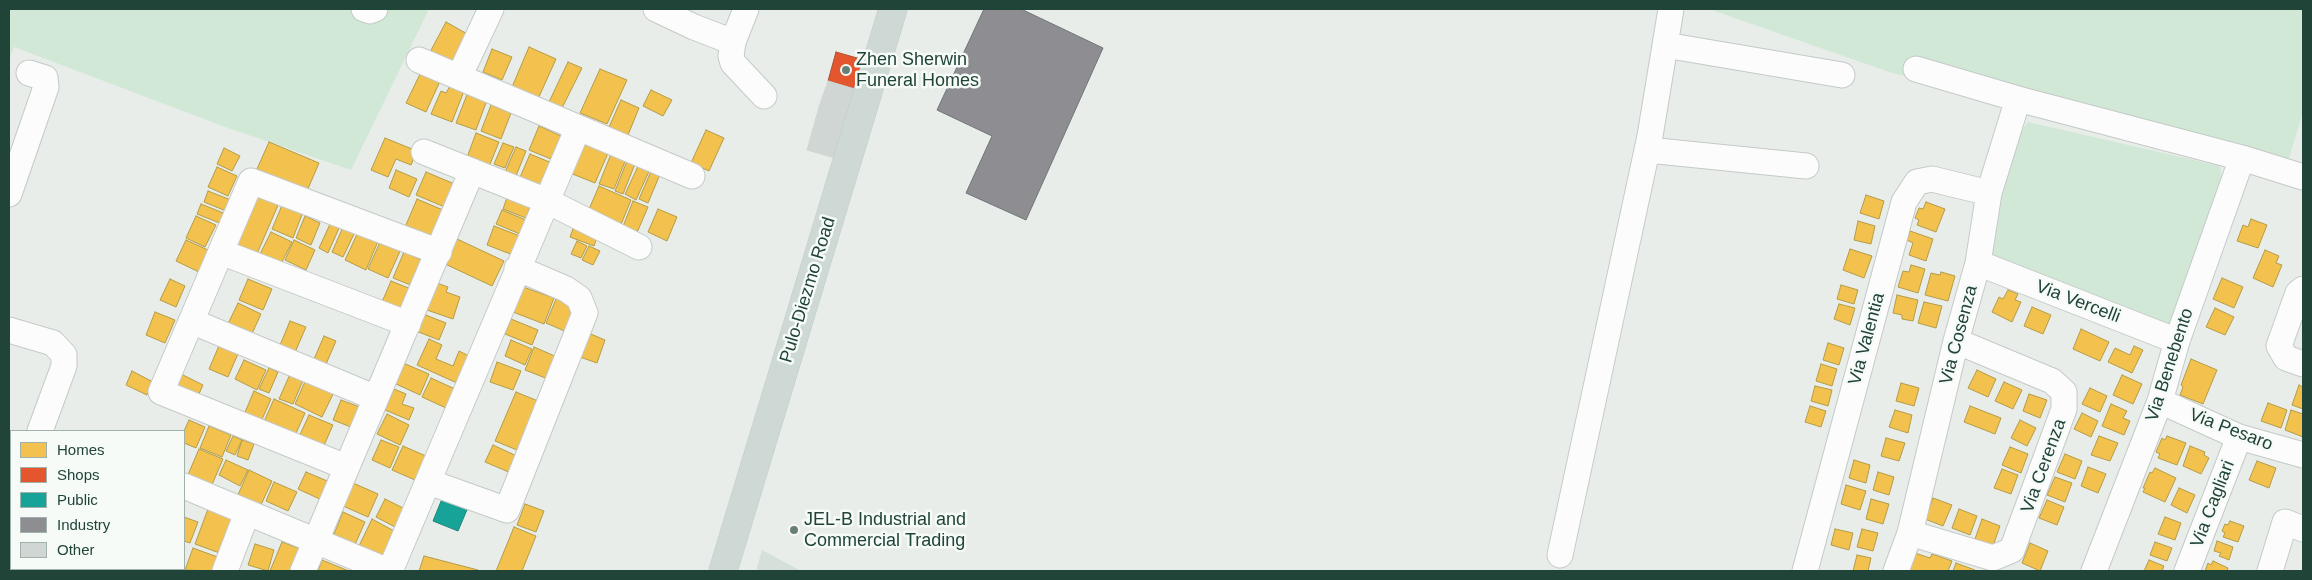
<!DOCTYPE html>
<style>
body{margin:0}
#map{position:relative;width:2312px;height:580px;overflow:hidden;background:#e8edea;font-family:Helvetica,sans-serif}
canvas{display:block}
.frame{position:absolute;inset:0;border:10px solid #214438;pointer-events:none}
.legend{position:absolute;left:10px;top:430px;width:175px;height:140px;box-sizing:border-box;background:#f6fbf8;border:1px solid #a1b2ab;margin:0;padding:6px 9px;list-style:none;font-size:15px;color:#214438}
.legend li{display:flex;align-items:center;gap:10px;height:25px}
.legend b{width:25px;border:1px solid #a1b2ab}
</style>
<div id="map">
<canvas width="2312" height="580"></canvas>
<div class="frame"></div>
<ul class="legend">
<li><b style="height:14px;background:#f2c14e"></b>Homes</li>
<li><b style="height:14px;background:#e4572e"></b>Shops</li>
<li><b style="height:14px;background:#17a398"></b>Public</li>
<li><b style="height:14px;background:#8d8d92"></b>Industry</li>
<li><b style="height:14px;background:#d0d6d3"></b>Other</li>
</ul>
</div>
<script>
const c = document.querySelector('canvas').getContext('2d');
c.lineJoin = 'round';
function fillPath(path, color) { c.fillStyle = color; c.fill(path, 'evenodd'); }
const poly = rows => new Path2D(rows.map(r => 'M' + r).join(''));
function trace(path, color, width, dash) { c.strokeStyle = color; c.lineWidth = width; c.lineCap = dash ? 'butt' : 'round'; c.setLineDash(dash || []); c.stroke(path); }
function label(font, color, halo, rows, align = 'center') {
  c.font = font + ' Helvetica,sans-serif'; c.lineWidth = 5; c.setLineDash([]); c.textBaseline = 'middle'; c.strokeStyle = halo; c.fillStyle = color; for (const [text, x, y, turn = 0] of rows) {
    c.save(); c.translate(x, y); c.rotate((+turn || 0) * Math.PI / 180); c.textAlign = isNaN(turn) ? turn : align; if (halo) c.strokeText(text, 0, 0); c.fillText(text, 0, 0); c.restore();
  }
}
fillPath(poly([
 [762,550,801,571,756,571]
]), '#d5e0da');
fillPath(poly([
 [9,9,429,9,351,170,228,128,14,47,9,59],
 [1709,9,2303,9,2303,112,2286,168,1892,73],
 [2028,122,2220,166,2223,189,2170,323,2159,327,1985,259,2017,137]
]), '#d0e8d5');
const homes = poly([
 [446,22,471,36,454,67,429,54,446,22],
 [529,47,556,59,538,99,512,87,529,47],
 [492,49,512,57,502,80,483,72,492,49],
 [568,62,582,68,562,108,549,102,568,62],
 [600,69,627,80,607,124,580,113,600,69],
 [422,70,441,79,426,112,406,103,422,70],
 [450,86,464,91,452,122,431,114,441,91,446,93,450,86],
 [651,90,672,100,663,116,643,106,651,90],
 [468,92,487,100,476,130,456,123,468,92],
 [621,100,639,108,628,135,609,127,621,100],
 [491,105,511,113,501,139,481,131,491,105],
 [539,126,561,136,551,159,529,150,539,126],
 [706,130,724,138,709,171,691,163,706,130],
 [476,133,499,142,488,169,466,160,476,133],
 [385,138,417,151,411,165,396,159,388,177,371,170,385,138],
 [584,140,609,151,595,183,570,173,584,140],
 [269,142,319,163,307,191,257,169,269,142],
 [503,143,514,147,505,168,494,164,503,143],
 [516,147,526,151,516,176,505,172,516,147],
 [224,148,240,156,232,171,217,164,224,148],
 [530,154,552,163,539,192,518,182,530,154],
 [611,154,626,159,614,189,599,184,611,154],
 [627,161,635,164,623,194,615,191,627,161],
 [640,162,651,167,636,200,625,194,640,162],
 [217,167,237,176,228,196,208,187,217,167],
 [652,169,661,172,648,203,639,199,652,169],
 [396,170,417,179,409,197,389,188,396,170],
 [426,172,457,185,447,208,416,195,426,172],
 [599,186,631,200,620,227,587,214,599,186],
 [208,191,231,200,226,211,204,202,208,191],
 [256,193,279,203,256,256,234,246,256,193],
 [508,195,531,204,526,218,503,209,508,195],
 [1866,195,1884,201,1879,219,1860,213,1866,195],
 [417,199,443,210,429,243,403,232,417,199],
 [633,201,648,207,636,235,622,229,633,201],
 [1926,202,1945,209,1936,232,1917,225,1919,220,1915,218,1919,208,1923,209,1926,202],
 [283,203,303,212,293,238,272,229,283,203],
 [201,204,226,214,222,224,197,214,201,204],
 [658,209,677,217,667,241,648,232,658,209],
 [502,210,526,220,520,234,496,224,502,210],
 [196,216,216,225,205,247,186,238,196,216],
 [305,216,320,223,311,245,296,238,305,216],
 [2251,219,2267,225,2258,248,2237,241,2243,225,2248,227,2251,219],
 [1858,221,1875,226,1871,244,1854,240,1858,221],
 [331,222,340,226,328,253,319,248,331,222],
 [494,226,520,236,513,255,487,245,494,226],
 [574,226,598,234,594,246,570,237,574,226],
 [343,227,355,232,343,257,332,252,343,227],
 [359,230,379,239,366,270,345,260,359,230],
 [1910,231,1933,239,1926,261,1909,255,1913,243,1907,240,1910,231],
 [271,232,292,242,281,264,260,254,271,232],
 [455,238,504,261,492,286,443,263,455,238],
 [186,240,208,250,199,272,176,261,186,240],
 [294,240,315,250,306,270,285,260,294,240],
 [381,240,401,249,388,278,368,269,381,240],
 [577,241,587,246,581,258,571,254,577,241],
 [589,246,600,251,593,265,582,260,589,246],
 [1850,249,1872,256,1864,278,1843,270,1850,249],
 [2265,250,2279,256,2276,263,2282,265,2273,287,2253,278,2265,250],
 [404,252,424,261,413,286,393,278,404,252],
 [1911,265,1925,269,1918,293,1898,287,1903,271,1909,272,1911,265],
 [1941,272,1955,276,1948,301,1925,295,1931,273,1940,275,1941,272],
 [2222,278,2243,287,2234,308,2213,299,2222,278],
 [170,279,185,286,176,307,160,300,170,279],
 [248,279,272,289,263,310,239,300,248,279],
 [391,281,411,289,400,317,379,309,391,281],
 [434,282,448,287,446,292,460,297,453,319,424,309,434,282],
 [1841,285,1858,290,1854,304,1837,299,1841,285],
 [523,287,554,298,544,324,513,312,523,287],
 [2008,290,2018,294,2015,300,2021,302,2012,322,1992,312,1999,297,2003,299,2008,290],
 [1897,295,1918,300,1913,321,1902,319,1902,315,1893,313,1897,295],
 [556,299,579,309,569,333,546,323,556,299],
 [1924,302,1942,306,1936,328,1918,323,1924,302],
 [238,303,261,314,250,338,226,328,238,303],
 [1839,304,1855,308,1850,325,1834,319,1839,304],
 [2032,307,2051,315,2043,334,2024,326,2032,307],
 [2215,308,2234,317,2225,335,2206,327,2215,308],
 [155,312,175,320,165,343,146,335,155,312],
 [423,314,446,323,439,340,416,331,423,314],
 [511,319,538,330,532,345,505,334,511,319],
 [290,321,306,327,293,357,278,350,290,321],
 [2081,329,2109,342,2100,361,2073,349,2081,329],
 [586,332,605,340,597,363,577,356,586,332],
 [324,336,336,341,323,371,311,366,324,336],
 [429,339,442,345,436,359,453,366,459,351,469,356,457,383,417,365,429,339],
 [511,340,532,349,525,365,505,356,511,340],
 [221,341,240,349,228,377,209,369,221,341],
 [1828,343,1844,348,1839,365,1823,360,1828,343],
 [2134,346,2143,350,2132,373,2108,362,2115,348,2130,355,2134,346],
 [534,347,557,357,548,379,525,370,534,347],
 [2191,359,2217,370,2203,404,2180,395,2183,387,2181,385,2191,359],
 [244,360,266,370,257,390,235,379,244,360],
 [497,362,521,371,513,390,490,382,497,362],
 [403,363,429,374,420,395,394,383,403,363],
 [1821,364,1837,369,1832,386,1816,381,1821,364],
 [269,368,278,372,269,393,259,389,269,368],
 [1977,370,1996,379,1988,397,1968,388,1977,370],
 [132,371,153,382,147,395,126,385,132,371],
 [291,372,304,378,293,404,279,399,291,372],
 [181,374,203,385,197,398,175,388,181,374],
 [2122,375,2142,384,2133,404,2113,395,2122,375],
 [307,377,335,390,322,417,295,404,307,377],
 [431,378,455,389,446,408,422,397,431,378],
 [2004,382,2022,390,2013,409,1995,401,2004,382],
 [1901,383,1919,388,1914,406,1896,401,1901,383],
 [2299,385,2303,387,2303,409,2292,405,2299,385],
 [1815,386,1832,390,1828,406,1811,401,1815,386],
 [2090,388,2107,396,2100,412,2082,404,2090,388],
 [394,389,406,394,402,404,414,408,409,420,385,410,394,389],
 [254,391,271,399,260,424,243,417,254,391],
 [516,392,538,401,517,450,495,441,516,392],
 [2029,394,2047,400,2040,418,2023,411,2029,394],
 [274,399,305,413,293,440,262,426,274,399],
 [341,400,365,409,356,429,333,420,341,400],
 [2268,403,2287,410,2281,428,2261,421,2268,403],
 [2111,404,2127,411,2123,418,2130,421,2124,435,2102,426,2111,404],
 [1810,406,1826,411,1821,427,1805,422,1810,406],
 [1970,406,2001,418,1995,434,1964,422,1970,406],
 [1895,410,1912,415,1908,433,1889,427,1895,410],
 [2291,410,2303,414,2303,437,2285,430,2291,410],
 [2082,413,2098,421,2091,437,2074,429,2082,413],
 [387,414,409,425,400,445,377,434,387,414],
 [309,415,333,425,322,450,298,439,309,415],
 [189,420,205,427,196,448,184,443,184,431,189,420],
 [2020,420,2036,428,2027,446,2011,438,2020,420],
 [209,426,231,435,222,457,200,448,209,426],
 [233,436,242,440,235,455,226,451,233,436],
 [2099,436,2118,443,2110,461,2091,455,2099,436],
 [2167,436,2186,443,2177,465,2158,458,2160,454,2156,452,2162,438,2165,440,2167,436],
 [1886,438,1905,443,1899,461,1881,456,1886,438],
 [242,440,254,444,248,460,237,456,242,440],
 [381,440,399,447,390,468,372,460,381,440],
 [493,445,519,457,511,473,485,462,493,445],
 [403,446,426,456,415,480,392,470,403,446],
 [2190,446,2205,452,2204,455,2209,458,2201,474,2183,466,2190,446],
 [2010,447,2028,454,2021,473,2002,465,2010,447],
 [199,449,223,459,211,487,187,477,199,449],
 [2065,454,2082,461,2075,479,2057,472,2065,454],
 [226,460,248,470,240,486,219,475,226,460],
 [1854,460,1870,465,1866,483,1849,478,1854,460],
 [2257,461,2276,468,2269,488,2249,480,2257,461],
 [2088,467,2106,474,2098,493,2081,486,2088,467],
 [2155,468,2176,478,2165,502,2143,492,2145,488,2143,488,2150,472,2152,473,2155,468],
 [2002,469,2018,475,2011,494,1994,488,2002,469],
 [249,470,272,481,260,507,237,497,249,470],
 [306,472,332,483,324,501,298,489,306,472],
 [1878,472,1894,477,1889,495,1873,490,1878,472],
 [2055,477,2072,483,2065,502,2047,495,2055,477],
 [274,482,297,492,288,511,266,501,274,482],
 [353,483,378,494,368,517,343,506,353,483],
 [1846,485,1866,491,1860,510,1841,504,1846,485],
 [2179,488,2195,495,2187,513,2171,505,2179,488],
 [1933,498,1952,505,1943,526,1925,519,1933,498],
 [385,499,407,510,397,528,376,517,385,499],
 [1871,499,1889,504,1883,524,1866,519,1871,499],
 [2047,500,2064,507,2057,525,2039,518,2047,500],
 [525,504,544,511,536,532,517,525,525,504],
 [208,509,231,519,235,528,225,555,195,544,208,509],
 [1959,509,1977,516,1970,535,1952,528,1959,509],
 [343,512,365,522,353,549,332,539,343,512],
 [184,517,198,522,190,543,184,541,184,517],
 [2165,517,2181,523,2175,540,2158,534,2165,517],
 [372,519,396,532,382,560,358,548,372,519],
 [1982,519,2000,526,1993,546,1975,539,1982,519],
 [2230,521,2244,526,2238,542,2223,537,2225,533,2222,531,2225,524,2228,525,2230,521],
 [514,527,536,536,522,571,496,571,514,527],
 [1835,529,1853,533,1849,550,1831,545,1835,529],
 [1862,529,1878,533,1873,551,1857,547,1862,529],
 [2217,541,2233,547,2229,560,2219,556,2221,553,2214,551,2217,541],
 [282,542,306,551,297,571,270,571,282,542],
 [2155,542,2172,548,2167,561,2150,555,2155,542],
 [2030,543,2048,551,2040,571,2022,563,2030,543],
 [255,544,274,550,268,571,248,565,255,544],
 [193,548,223,559,218,571,185,570,193,548],
 [1912,552,1930,558,1932,554,1952,561,1948,571,1906,571,1912,552],
 [1857,555,1871,558,1868,571,1853,571,1857,555],
 [424,556,478,570,478,571,419,571,424,556],
 [322,560,349,571,318,571,322,560],
 [2149,560,2164,566,2162,571,2144,571,2149,560],
 [2213,561,2228,568,2227,571,2205,571,2208,563,2211,565,2213,561],
 [1956,563,1975,570,1975,571,1953,571,1956,563]
]);
fillPath(homes, '#f2c14e');
trace(homes, '#b39c47', 1);
const shops = poly([
 [836,52,864,60,855,89,828,81,836,52]
]);
fillPath(shops, '#e4572e');
trace(shops, '#aa5131', 1);
const public = poly([
 [444,494,469,505,458,531,433,521,444,494]
]);
fillPath(public, '#17a398');
trace(public, '#1a867b', 1);
const industry = poly([
 [984,9,1021,9,1103,48,1026,220,966,193,992,136,937,110,984,9]
]);
fillPath(industry, '#8d8d92');
trace(industry, '#6d7777', 1);
const building = poly([
 [828,81,855,89,847,115,819,107,828,81],
 [819,107,847,115,835,158,807,150,819,107]
]);
fillPath(building, '#d0d6d3');
trace(building, '#d0d6d3', 1);
const minor = poly([
 [364,9,370,11,375,9],
 [656,9,694,27,733,42],
 [746,9,733,42,731,56,733,63,764,96],
 [1665,45,1842,75],
 [419,60,692,176],
 [1916,69,2018,99,2242,158,2303,177],
 [459,77,491,9],
 [1648,150,1806,166],
 [424,152,547,201,639,247],
 [9,194,46,87,45,78,29,73],
 [221,252,408,324],
 [1978,263,2177,341],
 [2303,289,2298,293,2279,346,2286,358,2303,364],
 [191,321,376,398],
 [9,330,53,343,64,355,64,366,40,431],
 [2160,401,2239,437,2303,455],
 [346,467,161,392,251,181,439,252],
 [429,482,507,510,585,313,579,298,566,289,517,268],
 [184,486,388,571],
 [9,518,11,511],
 [1910,533,1993,558,2012,550,2064,409,2064,392,2052,381,1956,341],
 [9,547,11,547],
 [1560,555,1650,136,1671,9],
 [76,569,84,571],
 [141,571,142,569],
 [225,571,247,513],
 [303,571,472,171],
 [390,571,578,128],
 [1805,571,1904,202,1917,182,1932,179,1989,193],
 [1896,571,1910,533,1956,341,1978,263,1989,193,2018,99],
 [2094,571,2160,401,2177,341,2242,158],
 [2187,571,2239,437],
 [2270,571,2285,522,2303,529]
]);
const major = poly([
 [723,571,893,9]
]);
trace(minor, '#c4cac7', 27);
trace(major, '#c2ccc8', 29);
trace(minor, '#fcfcfc', 25);
trace(major, '#ced8d4', 28);
for (const [x, y, r, color] of [
 [846,70,5,"#677f76"],
 [794,530,5,"#677f76"]
]) { const dot = new Path2D(); dot.arc(x, y, r, 0, 2 * Math.PI); c.fillStyle = color; c.fill(dot); trace(dot, '#f6fbf8', 2); }
label('18px', '#214438', '#f6fbf8', [
 ["Zhen Sherwin",856,60],
 ["Funeral Homes",856,81],
 ["JEL-B Industrial and",804,520],
 ["Commercial Trading",804,541]
], 'left');
label('18px', '#214438', '#f6fbf8', [
 ["Pulo-Diezmo Road",808,290,-73],
 ["Via Vercelli",2078,302,21],
 ["Via Cosenza",1959,335,-75],
 ["Via Valentia",1867,339,-75],
 ["Via Benebento",2170,365,-72],
 ["Via Pesaro",2231,430,21],
 ["Via Cerenza",2044,466,-70],
 ["Via Cagliari",2213,504,-69]
]);
</script>
